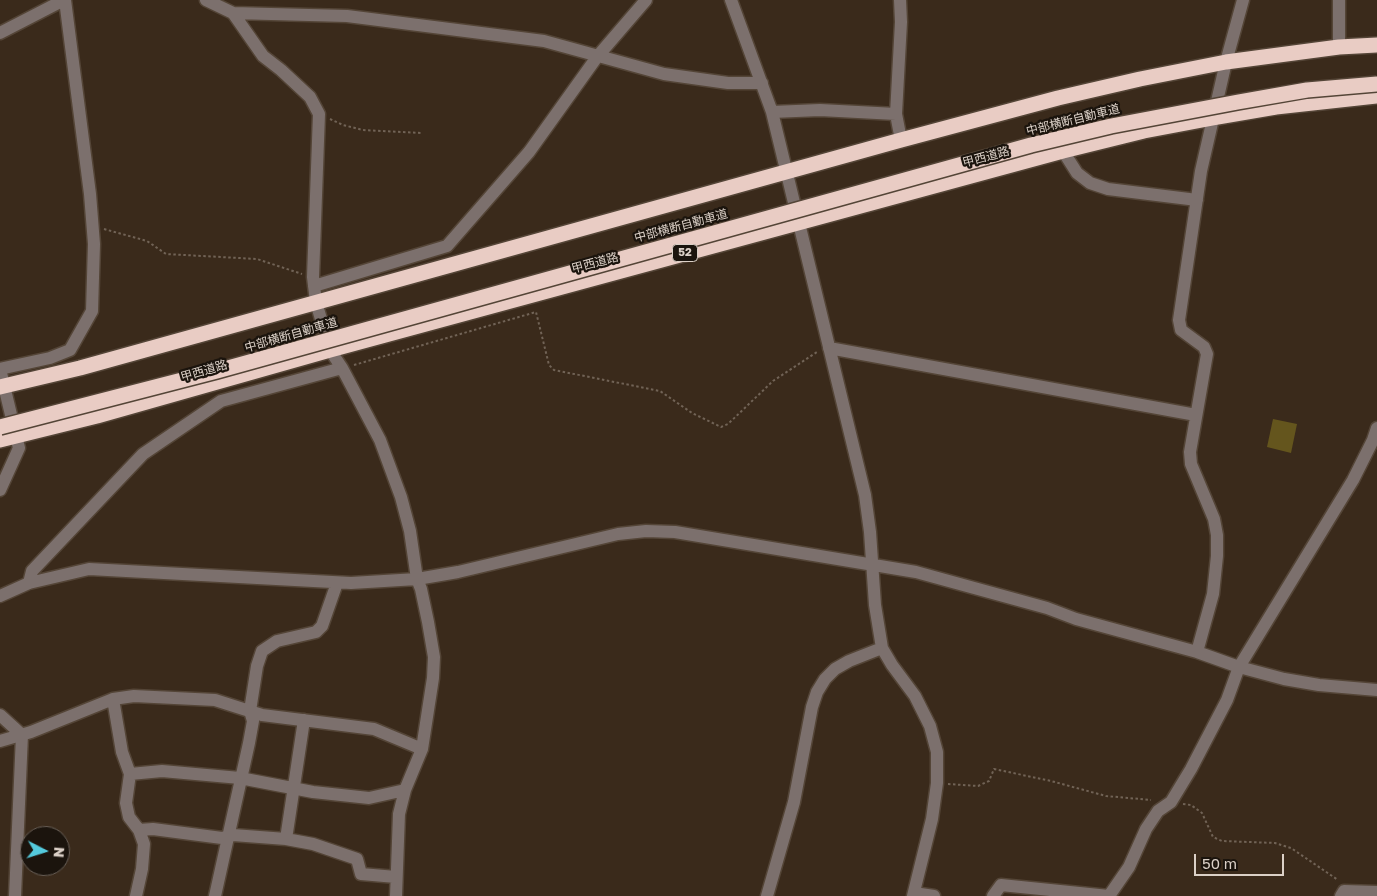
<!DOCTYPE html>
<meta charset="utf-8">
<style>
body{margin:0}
#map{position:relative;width:1377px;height:896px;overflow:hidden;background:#3a2a1b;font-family:"Golos Text",sans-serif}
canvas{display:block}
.north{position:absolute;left:20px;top:826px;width:50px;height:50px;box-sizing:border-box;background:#1b140d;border:1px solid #685f57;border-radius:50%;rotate:95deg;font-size:14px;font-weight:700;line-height:20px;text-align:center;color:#dbd0c7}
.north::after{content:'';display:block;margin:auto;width:18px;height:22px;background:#54cadd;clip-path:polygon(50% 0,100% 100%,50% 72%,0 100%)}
.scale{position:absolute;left:1194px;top:854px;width:90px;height:22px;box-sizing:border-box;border:2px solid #dbd0c7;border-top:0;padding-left:6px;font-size:15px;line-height:18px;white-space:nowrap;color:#dbd0c7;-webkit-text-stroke:4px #1b140d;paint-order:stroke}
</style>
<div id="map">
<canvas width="1377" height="896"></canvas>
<div class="north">N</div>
<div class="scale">50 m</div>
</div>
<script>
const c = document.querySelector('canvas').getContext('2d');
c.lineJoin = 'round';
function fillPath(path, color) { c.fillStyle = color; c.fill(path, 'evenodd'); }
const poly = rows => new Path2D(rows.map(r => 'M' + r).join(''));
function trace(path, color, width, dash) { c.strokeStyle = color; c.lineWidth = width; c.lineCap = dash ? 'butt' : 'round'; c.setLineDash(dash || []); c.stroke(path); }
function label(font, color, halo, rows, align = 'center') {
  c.font = font + ' "Golos Text","Noto Sans JP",sans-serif'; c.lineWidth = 4.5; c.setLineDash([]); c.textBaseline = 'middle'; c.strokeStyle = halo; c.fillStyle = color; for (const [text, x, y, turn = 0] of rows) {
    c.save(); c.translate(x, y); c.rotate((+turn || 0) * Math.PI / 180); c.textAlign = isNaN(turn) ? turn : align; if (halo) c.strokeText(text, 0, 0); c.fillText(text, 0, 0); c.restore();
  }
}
fillPath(poly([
 [1273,419,1297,424,1291,453,1267,447]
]), '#64551d');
const minor = poly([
 [206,0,233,13,347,16,544,41,664,74,728,83,762,83],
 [731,0,772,112,865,495,870,532,875,605,882,648,892,665,915,696,930,726,937,752,937,783,932,819,913,896],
 [900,0,901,22,896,114,901,140],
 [233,13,263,56,281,70,310,97,319,114,313,277,316,302,330,350,342,368,380,440,401,497,410,531,417,579,421,589,428,622,434,657,433,678,422,749,405,790,399,814,396,896],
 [0,33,64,0],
 [1339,47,1339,0],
 [772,112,820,110,896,114],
 [1063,151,1077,173,1090,183,1108,189,1197,200],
 [314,286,447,246,529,152,597,57,646,0],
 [829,348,1196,415],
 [0,490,19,448,0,369,50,358,70,350,92,311,94,244,90,194,65,0],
 [29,583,32,571,143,454,221,401,342,368],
 [0,596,29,583,89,569,351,583,417,579,458,572,618,534,646,531,675,532,916,572,1047,608,1076,619,1197,652,1239,667,1284,679,1319,685,1377,690],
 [1197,652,1213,594,1217,556,1217,535,1214,519,1191,464,1190,452,1207,354,1204,347,1181,330,1179,320,1201,171,1226,62,1243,0],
 [113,699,122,752,130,774,126,803,129,817,139,830,144,844,142,869,136,896],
 [0,715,22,735,15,896],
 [0,741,31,732,113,699,134,696,215,700,262,715,374,729,422,749],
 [130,774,162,771,240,778,313,792,369,798,405,790],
 [139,830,153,829,222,838,233,835,286,839,313,844,357,859,361,874,396,877],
 [286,839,304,720],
 [914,893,934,896],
 [215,896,249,743,253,721,250,711,257,666,262,651,277,641,316,632,322,626,337,583],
 [767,896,794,802,812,707,817,692,825,679,835,669,849,661,882,648],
 [993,896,1001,885,1109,896,1129,867,1146,829,1158,811,1171,802,1191,769,1227,700,1239,667,1353,480,1373,440,1377,428],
 [1341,896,1344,891,1377,892]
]);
const highway = poly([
 [0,387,80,368,901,140,1058,98,1140,79,1226,62,1339,47,1377,45],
 [0,440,97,416,330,350,1063,151,1144,131,1213,118,1276,107,1377,96]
]);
trace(minor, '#544537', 15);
trace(highway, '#544537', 18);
trace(poly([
 [330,119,343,125,363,130,422,133],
 [104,229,147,241,166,254,257,259,302,274],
 [354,365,536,312,549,365,554,370,660,391,692,413,721,427,728,424,773,381,817,352],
 [948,784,978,786,989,781,994,769,1051,781,1106,796,1151,800],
 [1183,804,1191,805,1202,813,1213,837,1222,841,1275,843,1291,848,1338,880]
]), '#716356', 2, [2.5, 2.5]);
trace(minor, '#7c706d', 12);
trace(highway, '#e9ccc4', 15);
const highwayBridge = poly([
 [0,427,217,371,1031,145,1111,126,1238,102,1307,90,1377,84]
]);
trace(highwayBridge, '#544537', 18, []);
trace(highwayBridge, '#e9ccc4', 15);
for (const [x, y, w] of [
 [685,253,25]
]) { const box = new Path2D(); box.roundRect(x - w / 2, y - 8.5, w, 17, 4); c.fillStyle = '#1b140d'; c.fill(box); trace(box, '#dbd0c7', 1); }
label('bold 11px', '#dbd0c7', null, [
 ["52",685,253]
]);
label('12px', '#dbd0c7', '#1b140d', [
 ["中部横断自動車道",1073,120,-14],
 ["甲西道路",986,157,-15],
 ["中部横断自動車道",681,226,-15],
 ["甲西道路",595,263,-15],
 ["中部横断自動車道",291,335,-16],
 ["甲西道路",204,371,-16]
]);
</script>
